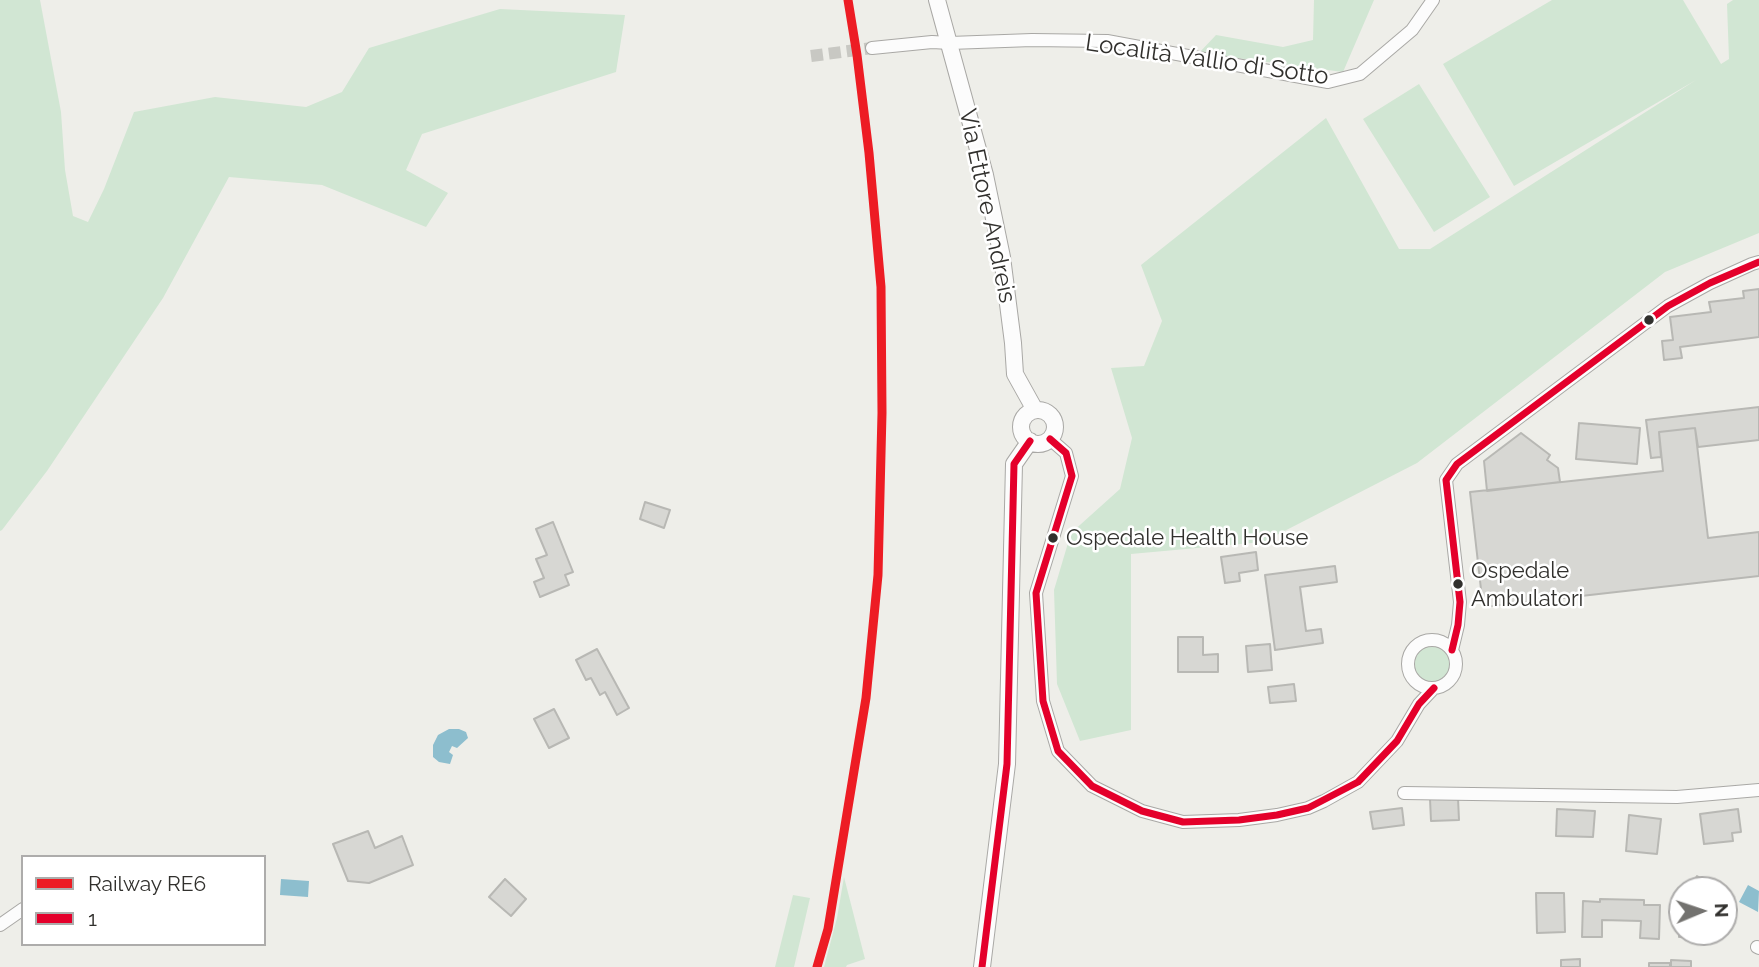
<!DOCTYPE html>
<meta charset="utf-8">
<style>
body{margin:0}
#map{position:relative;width:1759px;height:967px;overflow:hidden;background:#eeeee9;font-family:Raleway,sans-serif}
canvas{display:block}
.legend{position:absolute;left:21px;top:855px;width:245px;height:91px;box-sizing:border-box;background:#fff;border:2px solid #adacab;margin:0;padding:9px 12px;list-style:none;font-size:21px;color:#31302d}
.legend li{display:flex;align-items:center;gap:14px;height:35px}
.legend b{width:35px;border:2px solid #adacab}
.north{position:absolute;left:1668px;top:876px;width:70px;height:70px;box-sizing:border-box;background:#fff;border:2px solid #adacab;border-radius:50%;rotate:88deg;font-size:19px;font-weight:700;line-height:28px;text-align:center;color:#31302d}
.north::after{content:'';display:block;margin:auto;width:24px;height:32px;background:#73726f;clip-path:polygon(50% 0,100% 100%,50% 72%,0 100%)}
</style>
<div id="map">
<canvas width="1759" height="967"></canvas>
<ul class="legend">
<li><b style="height:9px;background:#ed1c24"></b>Railway RE6</li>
<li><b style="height:9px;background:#e4002b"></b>1</li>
</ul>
<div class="north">N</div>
</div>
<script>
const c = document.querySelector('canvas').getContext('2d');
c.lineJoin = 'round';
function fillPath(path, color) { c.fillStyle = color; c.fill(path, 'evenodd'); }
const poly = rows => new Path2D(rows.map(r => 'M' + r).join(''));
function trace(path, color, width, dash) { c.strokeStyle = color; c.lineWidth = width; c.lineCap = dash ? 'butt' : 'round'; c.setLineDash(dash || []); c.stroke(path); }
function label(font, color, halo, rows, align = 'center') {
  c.font = font + ' Raleway,sans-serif'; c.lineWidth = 5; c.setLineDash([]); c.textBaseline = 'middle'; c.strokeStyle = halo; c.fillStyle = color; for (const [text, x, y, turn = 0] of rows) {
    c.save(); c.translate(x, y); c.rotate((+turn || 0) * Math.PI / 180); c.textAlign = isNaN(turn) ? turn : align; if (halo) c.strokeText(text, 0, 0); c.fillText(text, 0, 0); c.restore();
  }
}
fillPath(poly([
 [0,0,40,0,61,112,65,170,73,216,88,222,104,189,134,112,215,97,306,107,342,92,369,48,500,9,625,15,616,72,422,134,406,170,448,193,426,227,322,185,229,177,163,298,47,471,2,530,0,531],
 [1314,0,1374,0,1343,72,1199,53,1216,35,1283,47,1313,40],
 [1552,0,1683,0,1721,64,1729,59,1727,4,1733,0,1759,0,1759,233,1665,272,1417,463,1263,542,1131,554,1131,730,1080,741,1057,684,1054,590,1071,533,1120,489,1132,438,1111,368,1144,366,1162,321,1141,265,1326,118,1399,249,1430,249,1696,80,1514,186,1443,64],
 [1419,84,1490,197,1434,232,1363,119],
 '1414 664a18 18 0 1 1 36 0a18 18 0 1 1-36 0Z',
 [844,877,865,959,847,965,846,967,824,967,837,918],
 [793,895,810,898,794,967,775,967]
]), '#d1e6d3');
fillPath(poly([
 [449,729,459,729,466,732,468,738,457,748,452,746,449,752,453,755,450,764,439,762,433,757,433,745,438,735],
 [281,879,309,881,308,897,280,895],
 [1748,885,1759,891,1758,912,1739,902]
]), '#8dbece');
const building = poly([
 [1759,289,1759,337,1680,347,1682,358,1664,360,1662,341,1673,340,1670,317,1711,312,1709,302,1744,298,1743,291,1759,289],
 [1759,407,1759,440,1698,447,1695,428,1659,432,1661,457,1651,458,1646,420,1759,407],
 [1579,423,1640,428,1637,464,1576,459,1579,423],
 [1695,428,1708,538,1759,532,1759,576,1483,607,1470,492,1663,471,1659,432,1695,428],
 [1521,433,1550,455,1547,460,1558,468,1560,482,1487,491,1484,461,1521,433],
 [645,502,670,510,664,528,640,519,645,502],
 [553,522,573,572,565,575,569,585,540,597,534,582,544,578,536,559,547,555,536,529,553,522],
 [1256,552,1258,570,1239,573,1240,581,1225,583,1221,557,1256,552],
 [1335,566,1337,582,1300,587,1306,631,1321,629,1323,643,1275,650,1265,575,1335,566],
 [1178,637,1203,637,1203,655,1218,654,1218,672,1178,672,1178,637],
 [1270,644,1272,670,1248,672,1246,646,1270,644],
 [597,649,629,708,617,715,605,692,600,695,591,678,586,680,576,660,597,649],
 [1294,684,1296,701,1270,703,1268,687,1294,684],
 [554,709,569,738,549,748,534,719,554,709],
 [1458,798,1459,820,1431,821,1430,799,1458,798],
 [1402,808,1404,825,1373,829,1370,812,1402,808],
 [1557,809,1595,811,1593,837,1556,836,1557,809],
 [1738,809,1741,832,1732,833,1733,841,1704,844,1700,814,1738,809],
 [1629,815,1661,819,1657,854,1626,851,1629,815],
 [368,831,375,848,402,836,413,865,369,883,348,881,333,844,368,831],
 [1697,876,1722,890,1689,890,1697,876],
 [505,879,526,899,511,916,489,897,505,879],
 [1536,893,1564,893,1565,932,1537,933,1536,893],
 [1600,899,1644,900,1644,905,1660,905,1659,939,1640,938,1641,921,1602,920,1602,937,1582,937,1583,901,1600,902,1600,899],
 [1680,915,1682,915,1682,932,1710,932,1709,938,1679,937,1680,915],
 [1580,959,1580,967,1561,967,1561,960,1580,959],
 [1671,960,1691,961,1691,967,1671,967,1671,960],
 [1649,963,1670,963,1670,967,1649,967,1649,963]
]);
fillPath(building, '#d7d7d3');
trace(building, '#b8b8b4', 2);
trace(poly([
 [811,56,872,48]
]), '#c8c8c3', 12, [12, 6]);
const street = poly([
 [872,48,932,42,950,43,1032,40,1107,41,1328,82,1360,74,1412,30,1433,0],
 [1050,439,1066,453,1072,476,1036,593,1043,701,1058,751,1092,786,1142,811,1183,822,1239,820,1277,815,1308,808,1324,801,1358,782,1397,741,1419,704,1434,688],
 '1408 664a24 24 0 1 1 48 0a24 24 0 1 1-48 0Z',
 [1452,650,1458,625,1460,602,1446,480,1457,464,1668,306,1710,283,1752,264,1759,262],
 [1404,793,1677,797,1759,790],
 [0,925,23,909],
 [1757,947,1759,948]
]);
const secondary = poly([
 [937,0,985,175,1002,257,1013,343,1015,374,1035,410],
 '1021 427a17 17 0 1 1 34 0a17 17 0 1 1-34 0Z',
 [982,967,1007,764,1014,464,1030,441]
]);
trace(street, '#a9a8a5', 14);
trace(secondary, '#a9a8a5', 18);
trace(street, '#fcfcfc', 12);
trace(secondary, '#fcfcfc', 16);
trace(poly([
 [1050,439,1066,453,1072,476,1036,593,1043,701,1058,751,1092,786,1142,811,1183,822,1239,820,1277,815,1308,808,1358,782,1397,741,1419,704,1434,688],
 [1452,650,1458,625,1460,602,1446,480,1457,464,1668,306,1710,283,1759,262],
 [982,967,1007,764,1014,464,1030,441]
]), '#e4002b', 7);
trace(poly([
 [817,967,828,929,866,698,878,575,882,413,881,287,869,153,857,55,848,0]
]), '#ed1c24', 9);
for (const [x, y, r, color] of [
 [1649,320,6,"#31302d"],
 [1053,538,6,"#31302d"],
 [1458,584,6,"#31302d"]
]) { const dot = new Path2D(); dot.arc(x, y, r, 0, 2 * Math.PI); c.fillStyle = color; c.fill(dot); trace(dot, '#fff', 2.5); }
label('22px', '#31302d', '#fff', [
 ["Ospedale Health House",1066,538],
 ["Ospedale",1471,571],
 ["Ambulatori",1471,599]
], 'left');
label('24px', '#31302d', '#fff', [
 ["Località Vallio di Sotto",1207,60,8],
 ["Via Ettore Andreis",987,206,78]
]);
</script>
